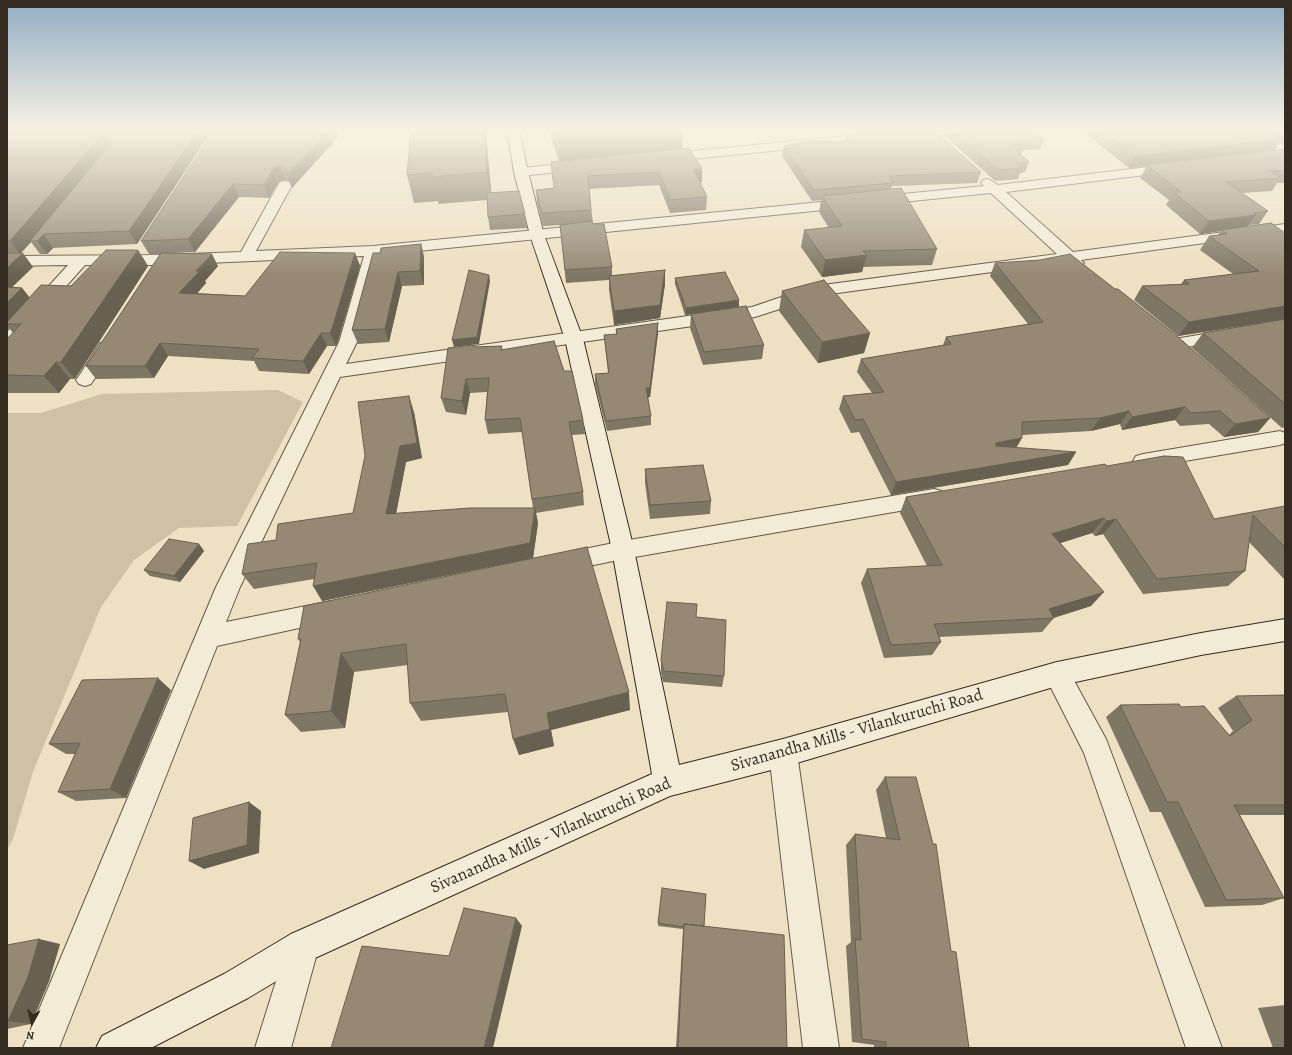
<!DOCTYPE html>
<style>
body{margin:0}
#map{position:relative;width:1292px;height:1055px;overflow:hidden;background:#eee0c2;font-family:Alegreya,serif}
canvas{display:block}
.frame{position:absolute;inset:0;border:8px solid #352b20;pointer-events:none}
.north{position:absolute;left:12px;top:1003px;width:40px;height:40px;-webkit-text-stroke:3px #f4ebd7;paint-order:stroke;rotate:188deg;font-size:11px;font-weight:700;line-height:16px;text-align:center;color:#352b20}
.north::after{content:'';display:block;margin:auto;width:14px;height:18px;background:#352b20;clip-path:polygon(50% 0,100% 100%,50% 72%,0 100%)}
</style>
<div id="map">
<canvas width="1292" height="1055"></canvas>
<div class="frame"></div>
<div class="north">N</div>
</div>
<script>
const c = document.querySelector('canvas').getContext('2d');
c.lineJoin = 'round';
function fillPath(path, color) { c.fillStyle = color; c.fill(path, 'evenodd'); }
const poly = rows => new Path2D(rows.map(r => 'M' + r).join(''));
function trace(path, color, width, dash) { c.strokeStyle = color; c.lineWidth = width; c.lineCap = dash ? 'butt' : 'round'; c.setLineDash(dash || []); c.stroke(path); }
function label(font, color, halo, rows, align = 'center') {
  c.font = font + ' Alegreya,serif'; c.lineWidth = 3; c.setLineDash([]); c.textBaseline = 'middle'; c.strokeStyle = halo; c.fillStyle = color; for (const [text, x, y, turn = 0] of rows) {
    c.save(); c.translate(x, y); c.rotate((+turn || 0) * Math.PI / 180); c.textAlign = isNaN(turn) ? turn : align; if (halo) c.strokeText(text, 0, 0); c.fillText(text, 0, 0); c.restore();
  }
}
fillPath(poly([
 [278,390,303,402,237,526,179,528,134,560,101,607,33,772,13,839,7,850,7,413,41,413,102,394]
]), '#cfc1a6');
const street = poly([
 [922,129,974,129,968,133,931,136,927,135,922,129],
 [1238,129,1252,129,1285,146,1285,155,1238,129],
 [876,133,880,134,882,137,880,140,663,162,657,158,663,154,876,133],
 [581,162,586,163,587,166,586,169,521,176,514,172,521,168,581,162],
 [1173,164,1179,168,1178,171,1006,192,1073,252,1285,224,1285,232,1081,260,1084,263,1081,266,1076,268,1071,266,1066,262,823,295,755,317,340,377,240,587,226,622,331,601,340,604,343,611,340,618,331,621,217,646,59,1048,23,1048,216,587,339,342,364,256,162,265,85,265,13,346,7,347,7,332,68,265,7,266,7,256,162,255,241,252,278,185,280,182,285,181,290,182,292,185,256,251,373,246,984,186,981,183,983,180,988,179,998,185,1173,164],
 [991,193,1057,254,823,285,796,292,752,307,346,364,357,342,379,255,991,193],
 [1285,320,1285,330,1175,349,1169,348,1166,344,1169,340,1175,339,1285,320],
 [106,342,112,343,115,347,91,384,85,386,79,384,76,380,79,376,100,343,106,342],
 [1280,431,1285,433,1285,443,1280,445,1143,468,1136,466,1133,461,1136,456,1143,454,1280,431],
 [934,489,942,491,945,497,942,503,934,505,623,559,560,572,552,570,549,563,552,556,560,554,623,541,934,489],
 [1057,662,1066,666,1106,739,1222,1048,1186,1048,1084,753,1044,674,1048,666,1057,662],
 [783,739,793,743,797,753,839,1048,803,1048,769,753,773,743,783,739],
 [303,930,315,934,319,946,291,1048,255,1048,287,946,291,934,303,930]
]);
const secondary = poly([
 [507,129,519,129,528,172,544,235,583,339,634,550,679,765,783,739,1057,662,1201,633,1285,619,1285,641,1201,655,1057,686,783,767,670,796,315,958,248,998,151,1048,96,1048,102,1036,224,974,291,934,652,774,612,550,565,339,530,235,514,172,507,129]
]);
trace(street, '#635848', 2);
trace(secondary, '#352b20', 2);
fillPath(street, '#f4ebd7');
fillPath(secondary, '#f4ebd7');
fillPath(poly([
 [7,129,213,129,137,244,53,248,47,254,40,254,31,242,21,253,33,267,12,287,22,288,30,298,71,286,138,250,148,266,75,379,70,379,59,393,7,393,7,339,13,333,9,328,7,330],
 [215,129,338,137,292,188,289,181,285,180,279,181,269,198,239,197,195,252,175,253,218,266,205,281,206,283,197,293,245,296,355,253,360,266,338,341,336,346,327,346,309,374,259,371,254,361,168,356,154,378,96,379,86,366,160,254,149,254,141,241],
 [416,129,490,129,491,133,486,133,491,193,525,214,527,228,490,230,488,217,487,200,438,204,438,201,414,203,407,175],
 [548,129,683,129,682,149,702,169,702,182,700,182,707,197,706,210,670,213,659,185,589,189,593,224,612,267,612,276,665,270,665,284,660,318,614,325,609,290,609,280,566,283,560,225,543,226,537,203,536,190,554,188,559,161],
 [853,129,910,129,857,134],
 [947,129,1034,129,1044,139,1040,149,1023,150,1021,154,1029,162,1025,172,1020,173,1018,179,995,181,945,136],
 [1080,129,1285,129,1285,144,1280,142,1274,151,1285,149,1285,183,1277,183,1272,191,1241,193,1268,211,1259,224,1249,225,1248,226,1285,319,1178,336,1134,300,1142,286,1181,284,1184,280,1233,274,1200,250,1209,236,1218,235,1221,231,1200,234,1166,205,1169,200,1140,178,1147,166,1129,168],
 [847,135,981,172,977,183,892,186,891,189,937,249,932,265,863,267,862,272,822,277,801,247,804,230,829,228,819,212,821,200,812,201,782,156,784,146,845,142],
 [421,244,424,257,424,285,402,286,389,342,358,344,352,330,380,253],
 [995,263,1270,418,1258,432,1224,437,1209,424,1180,426,1175,420,1122,430,1120,424,1091,431,1022,435,1022,438,1016,448,1076,452,1068,465,891,495,859,432,851,433,839,409,843,396,872,393,857,372,861,359,943,345,946,337,1028,324,990,276],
 [675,278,739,307,764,345,762,359,703,365,690,328,691,314,713,311,685,315,675,284],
 [782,291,870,333,864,353,818,363,779,311],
 [1285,319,1285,427,1282,428,1192,348,1203,333],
 [616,329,658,333,650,397,648,397,651,416,651,425,607,431,595,384,595,374,608,373,605,345,604,335,616,335],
 [473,345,473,347,502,346,502,349,564,371,583,420,585,434,572,435,583,492,584,505,536,513,538,523,533,558,322,601,314,579,254,589,242,574,276,540,353,513,414,412,422,458,406,462,396,514,533,508,522,432,488,434,485,420,487,392,470,393,466,415,446,412,441,398],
 [1107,466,1214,519,1285,506,1285,579,1284,579,1249,542,1245,571,1228,586,1143,594,1103,534,1095,536,1092,533,1060,543,1091,606,1054,618,1042,632,939,637,941,642,932,655,884,658,861,583,867,569,927,566,900,513,906,497],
 [645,469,711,501,710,514,650,519,645,483],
 [199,544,204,551,180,582,150,576,144,570],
 [304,606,630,710,551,730,554,746,519,755,508,712,421,721,410,703,408,665,354,672,345,728,301,732,285,715,300,642,298,639],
 [696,617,724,676,722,687,663,682,661,672,661,660],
 [171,690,126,798,76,801,58,792,75,754,66,754,49,744],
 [1285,695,1285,815,1240,815,1284,898,1262,905,1205,907,1161,812,1150,812,1106,717,1120,705,1181,707,1229,735,1233,731,1218,708,1236,696],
 [885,777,951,951,969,1048,874,1048,874,1045,852,1042,846,946,851,942,846,845,855,834,886,838,876,790],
 [662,888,704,926,787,1048,676,1048,683,929,658,926],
 [60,944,49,981,31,1024,7,1029,7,945],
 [1285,1005,1285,1048,1273,1048,1258,1008]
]), '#807664');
fillPath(poly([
 [199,129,213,129,137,244,129,231],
 [330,129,335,129,338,137,292,188,287,175],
 [484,129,486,129,486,133,492,200,487,172],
 [557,129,683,129,682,151,560,163],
 [858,129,910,129,857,134],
 [106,136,113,149,30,241,31,242,20,254,10,241,100,137],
 [1281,139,1273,151,1147,165,1147,166,1129,168,1135,156],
 [280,166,285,180,279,181,269,198,264,185,274,168],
 [702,169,702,182,693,183,694,170],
 [233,184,239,197,195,252,188,239],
 [1256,215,1247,227,1222,230,1221,231,1200,234,1209,221],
 [44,234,53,248,47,254,37,241],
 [421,244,424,257,424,285,420,271],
 [138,250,148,266,75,379,61,362],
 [23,253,33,267,7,292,7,268],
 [355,253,360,266,338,341,336,346,330,333],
 [212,254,218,266,205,281,206,283,187,305,179,293,196,271],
 [867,255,862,272,822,277,825,260],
 [665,270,665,284,660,318,614,325,614,311],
 [398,272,402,286,389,342,385,329],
 [489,275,490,281,479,344,454,347,452,340],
 [22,288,33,302,7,324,7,303],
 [739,300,739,307,685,315,686,308],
 [1285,306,1285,319,1178,336,1189,322],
 [658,323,658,333,650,397,646,398,646,388],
 [321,333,327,346,309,374,303,361],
 [870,333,864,353,818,363,822,342],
 [160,343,168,356,154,378,145,366],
 [56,362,70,379,59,393,44,376],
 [466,379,470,393,466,415,462,401],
 [409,396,414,412,422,458,406,462,393,529,386,514],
 [1185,407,1175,420,1122,430,1132,417],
 [1129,411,1120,424,1091,431,1100,418],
 [1270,418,1258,432,1224,437,1235,424],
 [1022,438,1014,451,989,456,996,443],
 [1076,452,1068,465,891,495,896,482],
 [535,508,538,523,533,558,322,601,313,586],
 [1104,518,1092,533,1042,549,1052,534],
 [1116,519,1103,534,1095,536,1107,521],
 [199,544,204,551,180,582,174,576],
 [1104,592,1091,606,1052,618,1049,609],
 [341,653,354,672,345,728,331,711],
 [158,678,171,690,126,798,110,789],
 [629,692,630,710,551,730,554,746,519,755,513,739,547,713],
 [249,802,261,811,259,853,204,869,189,861],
 [516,918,522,926,493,1048,484,1048],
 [39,939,60,944,49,981,31,1024,8,1021]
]), '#686051');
const building = poly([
 [7,129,199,129,129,231,44,234,37,241,30,241,112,142,106,136,100,137,10,241,7,241,7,129],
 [215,129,330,129,287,175,288,171,286,168,280,166,274,168,264,185,233,184,188,239,141,241,215,129],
 [411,129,484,129,487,172,432,177,432,173,407,175,411,129],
 [915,129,932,129,981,172,889,176,893,183,814,190,784,146,809,141,853,142,847,135,915,129],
 [951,129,1034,129,1044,139,1021,139,1025,144,1011,145,1029,162,1016,163,1022,168,999,170,951,129],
 [1101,129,1263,129,1281,139,1135,156,1101,129],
 [689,148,702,169,694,170,707,197,670,200,659,172,588,176,591,210,542,213,536,190,554,188,551,162,689,148],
 [1285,149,1285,171,1270,171,1281,178,1226,182,1268,211,1254,213,1256,215,1209,221,1173,192,1181,192,1147,165,1285,149],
 [901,188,937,249,863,251,867,255,825,260,804,230,842,226,822,196,901,188],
 [519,191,525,214,488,217,487,193,519,191],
 [592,221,593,224,604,224,612,267,565,270,560,225,592,221],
 [1271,223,1285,233,1285,306,1189,322,1142,286,1189,284,1184,280,1259,271,1209,236,1227,234,1222,230,1271,223],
 [421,244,420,271,398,272,385,329,352,330,373,253,380,253,381,248,421,244],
 [106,250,138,250,61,362,56,362,44,376,7,375,7,339,21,324,7,324,7,322,41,285,71,286,106,250],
 [280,252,355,253,332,329,330,333,321,333,303,361,252,358,259,349,160,343,145,366,86,366,161,253,212,254,196,271,200,271,179,293,245,296,280,252],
 [7,253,23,253,7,268,7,253],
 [1070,254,1115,289,1118,289,1177,336,1270,418,1235,424,1220,411,1191,413,1185,407,1132,417,1129,411,1100,418,1022,422,1022,438,996,443,996,446,1076,452,896,482,863,419,855,420,843,396,884,392,861,359,951,344,946,337,1043,322,995,263,1040,260,1070,254],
 [469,270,489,275,477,337,452,340,469,270],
 [665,270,660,305,614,311,609,276,665,270],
 [725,272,739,300,686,308,675,278,725,272],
 [824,280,870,333,822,342,782,291,824,280],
 [7,287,22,288,7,303,7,287],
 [746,306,764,345,704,352,691,314,746,306],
 [1285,319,1285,404,1203,333,1285,319],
 [658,323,650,388,646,388,651,416,606,421,595,374,609,373,604,335,617,334,616,329,658,323],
 [554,341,564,371,572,371,583,420,569,422,583,492,532,499,520,418,485,420,489,378,466,379,462,401,441,398,448,348,473,345,473,347,502,346,501,350,554,341],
 [409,396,417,443,400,446,386,514,470,508,535,508,530,543,313,586,317,563,242,574,248,544,276,540,278,524,353,513,365,456,358,402,409,396],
 [1164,456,1183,457,1214,519,1285,506,1285,547,1253,515,1245,571,1157,579,1116,519,1107,521,1104,518,1052,534,1104,592,1049,609,1054,618,934,624,941,642,891,645,867,569,942,565,906,497,1105,464,1107,466,1164,456],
 [703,465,711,501,650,505,645,469,703,465],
 [169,539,199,544,174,576,144,570,169,539],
 [587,547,629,692,547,713,550,729,513,739,505,694,410,703,406,644,341,653,331,711,285,715,301,639,298,639,304,606,587,547],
 [667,602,697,604,696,617,726,620,724,676,664,671,661,660,667,602],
 [158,678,110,789,58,792,80,743,49,744,82,680,158,678],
 [1285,695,1285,805,1234,805,1284,898,1226,900,1178,802,1167,802,1120,705,1179,704,1181,707,1204,706,1230,736,1252,720,1236,696,1285,695],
 [885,777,916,777,933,844,936,844,951,951,956,952,969,1048,886,1048,886,1042,862,1039,855,939,861,940,855,834,900,840,885,777],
 [249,802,247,845,189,861,193,818,249,802],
 [662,888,706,894,704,926,684,924,683,927,658,923,662,888],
 [464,908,516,918,484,1048,331,1048,362,946,449,956,464,908],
 [684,924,784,935,787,1048,678,1048,684,924],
 [39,939,28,977,8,1021,7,1022,7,945,39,939]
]);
fillPath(building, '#958974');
trace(building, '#686051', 1);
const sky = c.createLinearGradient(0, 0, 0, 276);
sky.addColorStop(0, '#91adc3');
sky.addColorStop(0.47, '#f7f1e4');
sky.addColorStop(1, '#f7f1e400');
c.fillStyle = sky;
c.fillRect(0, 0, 1292, 276);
label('17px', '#352b20', '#f4ebd7', [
 ["Sivanandha Mills - Vilankuruchi Road",857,731,-16],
 ["Sivanandha Mills - Vilankuruchi Road",551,836,-24]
]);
</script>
